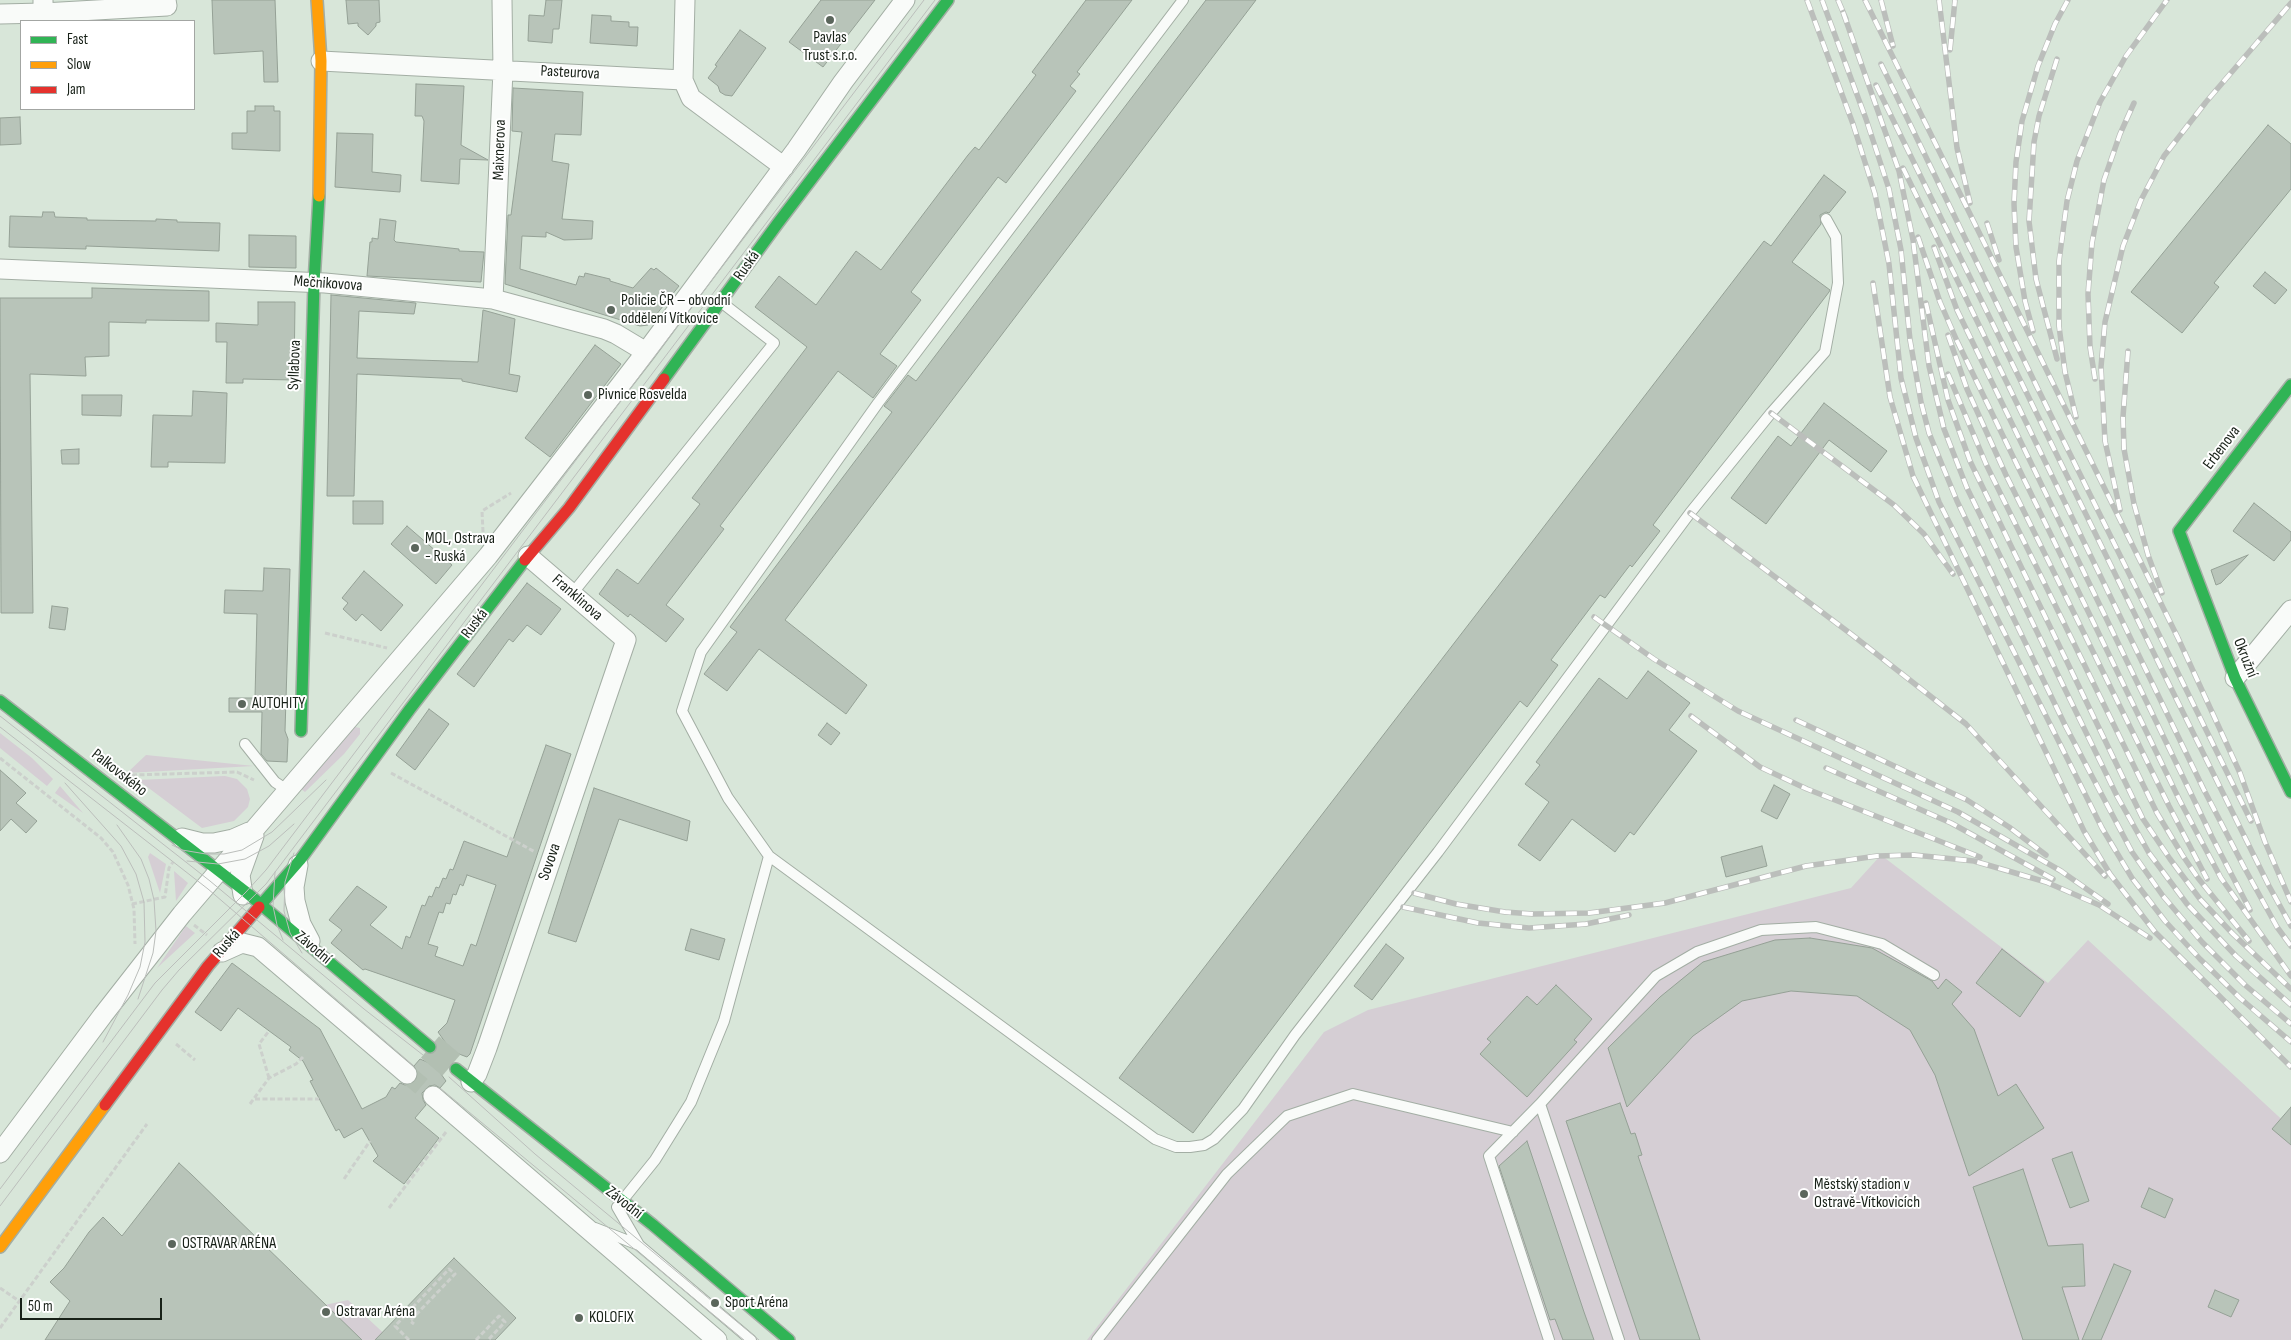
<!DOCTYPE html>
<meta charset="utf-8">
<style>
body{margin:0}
#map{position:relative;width:2291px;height:1340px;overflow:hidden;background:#d8e6d9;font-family:"Sofia Sans Condensed",sans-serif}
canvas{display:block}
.legend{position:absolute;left:20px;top:20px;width:175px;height:90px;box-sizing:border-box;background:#fff;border:1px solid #a3a6a3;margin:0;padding:6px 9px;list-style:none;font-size:15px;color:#182118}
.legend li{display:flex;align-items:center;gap:10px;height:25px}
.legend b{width:25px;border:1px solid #a3a6a3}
.scale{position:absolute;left:20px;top:1298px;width:142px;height:22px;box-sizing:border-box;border:2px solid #182118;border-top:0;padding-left:6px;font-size:15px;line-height:18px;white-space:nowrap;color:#182118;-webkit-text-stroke:4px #fff;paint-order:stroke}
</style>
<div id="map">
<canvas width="2291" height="1340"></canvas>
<ul class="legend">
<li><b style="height:6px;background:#30b455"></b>Fast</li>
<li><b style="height:6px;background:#ff9f0a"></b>Slow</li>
<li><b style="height:6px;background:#e5322d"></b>Jam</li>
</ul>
<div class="scale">50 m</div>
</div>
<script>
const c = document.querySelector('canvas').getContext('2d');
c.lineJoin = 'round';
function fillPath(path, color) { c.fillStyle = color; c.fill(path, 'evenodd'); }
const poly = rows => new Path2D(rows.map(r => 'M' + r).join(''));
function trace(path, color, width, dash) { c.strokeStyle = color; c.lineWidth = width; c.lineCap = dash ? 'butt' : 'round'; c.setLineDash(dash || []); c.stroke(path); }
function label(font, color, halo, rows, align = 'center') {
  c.font = font + ' "Sofia Sans Condensed",sans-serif'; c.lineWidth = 4; c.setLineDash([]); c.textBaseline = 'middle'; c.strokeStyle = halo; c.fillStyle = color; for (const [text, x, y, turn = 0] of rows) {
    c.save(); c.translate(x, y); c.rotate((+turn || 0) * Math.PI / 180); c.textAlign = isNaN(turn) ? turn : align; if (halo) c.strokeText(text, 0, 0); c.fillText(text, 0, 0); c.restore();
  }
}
fillPath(poly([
 [355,727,360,728,360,734,344,754,305,792,301,789],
 [0,733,32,758,53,779,47,786,0,748],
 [146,755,254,766,127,773],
 [225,776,237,779,247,789,250,799,248,807,234,821,202,828,138,780],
 [60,786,83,813,55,793],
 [150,853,166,864,160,893,148,857],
 [1881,855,2048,983,2088,940,2291,1128,2291,1340,1087,1340,1324,1032,1368,1010,1851,888],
 [174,871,188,883,176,901],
 [186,926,195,933,157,968],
 [348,1300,391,1340,216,1340,232,1325]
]), '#d5ced4');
const building = poly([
 [212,0,275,0,278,82,264,82,263,51,214,54,212,0],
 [346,0,379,0,380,22,376,23,376,26,368,35,358,26,358,23,348,24,346,0],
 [546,0,562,0,559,29,553,29,552,43,528,41,529,15,544,16,546,0],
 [821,0,875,0,823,67,789,42,821,0],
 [1086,0,1132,0,1077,72,1080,74,1070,86,1076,91,1006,183,998,177,911,292,921,300,880,354,897,366,873,398,838,371,720,526,724,529,666,605,684,619,666,642,630,614,628,617,599,594,617,569,638,584,700,504,692,498,807,347,755,307,779,276,816,305,856,251,881,270,968,155,975,147,979,150,1036,75,1032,72,1086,0],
 [1206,0,1256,0,785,620,867,685,846,714,759,649,727,691,704,674,737,632,730,627,892,412,884,406,908,375,916,381,1206,0],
 [592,15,611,16,611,21,629,22,629,27,638,27,637,46,590,43,592,15],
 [740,30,766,48,732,96,725,95,720,92,718,86,708,78,717,66,715,65,740,30],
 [416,84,464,86,461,145,488,160,460,159,459,184,421,181,424,121,422,116,415,116,416,84],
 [513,88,583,92,581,135,555,134,552,161,569,164,562,219,593,221,592,239,564,240,546,232,546,237,522,236,520,269,576,285,579,276,584,277,585,273,610,279,610,281,633,288,651,268,654,270,656,268,679,286,648,325,640,326,505,284,508,215,511,215,522,132,512,131,513,88],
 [255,106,274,106,274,111,280,111,280,151,232,149,232,133,247,133,247,111,255,111,255,106],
 [20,117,21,144,0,145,0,118,20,117],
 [2268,125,2291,144,2291,189,2214,283,2219,287,2182,333,2131,292,2268,125],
 [337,133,373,134,372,172,401,175,400,192,335,187,337,133],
 [1824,175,1846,192,1829,213,1826,212,1820,215,1821,224,1792,262,1830,290,1829,292,1653,525,1660,531,1632,567,1630,565,1605,598,1600,595,1551,660,1558,665,1527,707,1520,701,1193,1133,1119,1078,1764,241,1771,246,1824,175],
 [43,212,54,212,55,217,87,218,87,220,156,221,156,219,177,220,177,222,220,223,219,251,86,246,86,249,9,247,10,216,42,217,43,212],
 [380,219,396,221,394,240,396,242,459,249,459,251,484,252,481,282,367,276,370,242,372,242,372,238,378,239,380,219],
 [249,235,296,236,296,268,249,267,249,235],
 [2265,272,2287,290,2275,304,2253,286,2265,272],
 [92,288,209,291,209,321,146,320,146,323,109,322,109,356,85,357,86,376,30,374,33,613,1,613,0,298,92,298,92,288],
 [331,295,416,303,414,314,359,311,357,358,478,362,483,310,515,319,509,374,520,376,517,392,462,381,462,379,357,374,354,496,327,496,331,295],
 [258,302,295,302,294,380,243,379,243,383,226,383,227,342,216,342,216,323,258,325,258,302],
 [595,345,621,364,550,457,525,438,595,345],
 [193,391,227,393,225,463,168,462,168,467,151,467,153,415,192,416,193,391],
 [82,395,122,395,121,416,82,415,82,395],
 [1824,403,1887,451,1871,472,1829,440,1766,524,1731,498,1778,436,1791,446,1824,403],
 [79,449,79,464,62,464,61,450,79,449],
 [353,501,383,501,383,524,353,524,353,501],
 [2254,503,2291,532,2291,540,2274,561,2233,531,2254,503],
 [407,526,452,565,436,584,391,544,407,526],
 [2248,555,2221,583,2216,585,2211,570,2248,555],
 [264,568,290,569,285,731,288,739,287,762,267,761,261,754,262,712,229,712,229,698,255,698,257,614,224,613,225,590,263,591,264,568],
 [364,571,403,605,381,631,362,614,356,621,343,609,348,603,342,598,364,571],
 [527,583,561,609,541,635,527,625,513,642,509,639,474,687,457,674,527,583],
 [52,606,68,608,65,630,49,628,52,606],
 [1648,671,1690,703,1669,730,1697,751,1634,835,1630,832,1615,852,1572,819,1540,861,1518,845,1549,802,1525,784,1540,765,1536,762,1599,678,1627,699,1648,671],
 [429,709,449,724,415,770,396,755,429,709],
 [827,723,840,733,831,745,818,735,827,723],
 [546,745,571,754,470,1054,467,1057,459,1054,451,1054,444,1059,441,1067,441,1074,446,1081,440,1088,435,1085,429,1086,422,1093,423,1100,426,1105,415,1118,439,1138,404,1184,373,1161,378,1156,362,1128,344,1138,339,1129,336,1131,310,1081,313,1080,303,1061,289,1050,291,1047,238,1008,221,1031,195,1012,232,963,320,1029,362,1109,386,1097,392,1087,395,1089,400,1083,405,1085,415,1082,418,1076,414,1066,420,1059,427,1062,435,1062,442,1057,445,1050,445,1042,438,1032,447,1023,455,1000,365,969,363,970,331,943,342,930,329,920,357,886,387,907,370,925,402,949,406,936,410,938,422,905,425,906,429,896,432,897,436,887,439,888,443,878,446,879,450,869,453,870,464,841,507,857,546,745],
 [467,875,496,885,476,946,471,944,463,966,435,956,438,947,428,944,439,912,443,913,446,903,450,904,453,894,456,895,460,884,463,886,467,875],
 [0,770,26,793,16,803,37,821,26,833,11,819,0,831,0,770],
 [1774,785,1790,794,1777,819,1761,811,1774,785],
 [594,788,690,821,687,841,619,819,576,942,548,933,594,788],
 [1762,846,1767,866,1726,877,1721,857,1762,846],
 [691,929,725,939,719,960,685,950,691,929],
 [1810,938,1872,948,1932,981,1938,989,1946,979,1962,992,1952,1004,1974,1029,1998,1096,2016,1084,2044,1128,1969,1176,1935,1075,1910,1030,1857,996,1791,991,1742,1001,1693,1036,1627,1107,1608,1048,1660,997,1703,962,1775,940,1810,938],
 [1386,944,1404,958,1372,1000,1354,986,1386,944],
 [2002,949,2044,982,2020,1017,1976,983,2002,949],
 [1556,985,1592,1019,1574,1040,1577,1042,1527,1097,1480,1054,1491,1042,1487,1039,1527,996,1537,1005,1556,985],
 [1620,1103,1631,1134,1635,1133,1642,1155,1638,1156,1700,1340,1640,1340,1566,1121,1620,1103],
 [2291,1107,2291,1145,2272,1129,2291,1107],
 [1527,1141,1584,1312,1594,1340,1563,1340,1555,1319,1550,1320,1499,1166,1527,1141],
 [2072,1152,2089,1201,2070,1208,2052,1159,2072,1152],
 [179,1163,192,1175,362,1340,45,1340,70,1301,50,1282,64,1268,89,1232,103,1217,122,1236,179,1163],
 [2023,1169,2048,1246,2083,1244,2085,1286,2062,1287,2079,1340,2023,1340,1973,1187,2023,1169],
 [2149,1188,2173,1199,2165,1218,2141,1207,2149,1188],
 [454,1258,516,1318,495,1340,375,1340,454,1258],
 [2114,1264,2131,1271,2101,1340,2082,1340,2114,1264],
 [2215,1290,2239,1300,2231,1317,2208,1307,2215,1290]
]);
fillPath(building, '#b8c4b9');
trace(building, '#95a196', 1);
trace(poly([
 [407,1074,433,1096]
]), '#b2bfb2', 19, [19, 9]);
trace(poly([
 [430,1047,456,1069]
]), '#b2bfb2', 28, [28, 14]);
const lane = poly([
 [572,594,774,343,721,302],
 [245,744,275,782,287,790],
 [769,856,1155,1139,1176,1147,1190,1147,1204,1145,1214,1139,1243,1109,1295,1035,1438,852,1690,513,1771,413,1825,352,1838,283,1836,237,1826,219],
 [1540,1104,1489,1156,1549,1340],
 [622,1201,655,1160,691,1102,724,1021,769,856,728,798,682,711,701,652,878,403,1183,0],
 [617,1207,639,1245],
 [595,1228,639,1245,751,1340],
 [1097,1340,1227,1174,1287,1116,1353,1094,1513,1132],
 [1619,1340,1540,1104,1656,976,1697,952,1761,930,1816,927,1882,944,1934,975]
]);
const street = poly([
 [43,13,167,6,166,0],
 [0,14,43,13,43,0],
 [321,61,683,80,691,98,784,167],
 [683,80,685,0],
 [0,269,325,283,493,299,604,329,616,334,646,352],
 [493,299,503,70,502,0],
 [2235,678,2291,610],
 [182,838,202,843,214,843,233,839,249,832],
 [298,865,294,887,295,901,301,924,310,941],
 [243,895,240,875,254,836],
 [222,952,242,943,258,947,407,1074],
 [471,1082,477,1074,487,1048,626,640,528,556],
 [433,1096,717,1340],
 [0,1153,103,1015,182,914,488,556,646,352,796,150,843,82,905,0]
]);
const fast = poly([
 [664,379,778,223,948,0],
 [2291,385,2179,531,2235,678,2291,792],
 [0,701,246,892,430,1047],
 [301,731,314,283,319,196],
 [259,907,300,860,410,709,525,560],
 [456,1069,653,1225,789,1340]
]);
const slow = poly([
 [317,0,321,61,319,196],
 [0,1247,105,1105]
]);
const jam = poly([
 [525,560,569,508,664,379],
 [105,1105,208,966,259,907]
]);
trace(lane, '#a3aea4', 12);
trace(street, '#a3aea4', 21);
trace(fast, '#a3aea4', 14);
trace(slow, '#a3aea4', 14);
trace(jam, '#a3aea4', 14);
trace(poly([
 [483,532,482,511,511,493],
 [325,633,387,648],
 [0,758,101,838,113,852,128,885,134,909,135,944],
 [391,773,535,852],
 [132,775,237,772,254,780],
 [132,904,165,897,169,868,173,862],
 [194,925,207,935],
 [176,1044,195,1060],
 [269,1078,259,1044,269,1031],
 [255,1099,319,1099],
 [250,1104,269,1078,296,1064,303,1057],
 [344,1179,370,1141],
 [389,1208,446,1132],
 [0,1288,19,1301],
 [0,1328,147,1124],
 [409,1340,395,1326,449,1269,455,1274,410,1321,414,1324],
 [476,1340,499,1316,505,1322,488,1340]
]), '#ccd0cc', 3, [5, 2.5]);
trace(lane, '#f9fbf9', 10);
trace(street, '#f9fbf9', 19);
trace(fast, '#30b455', 11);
trace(slow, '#ff9f0a', 11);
trace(jam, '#e5322d', 11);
trace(poly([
 [0,716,210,881,364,1009,423,1055],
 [0,727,208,889,414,1066],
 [65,783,121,846,136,874,144,902,145,942,140,967,128,995,103,1042],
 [117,825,141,859,149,879,154,900,156,931,153,953,138,999],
 [172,845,182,850,206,854,224,854,242,850,272,832,326,780],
 [294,853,285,882,284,911,290,933,302,953],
 [187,861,218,864,245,859,269,846,294,824],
 [275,872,273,906,277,925,283,940],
 [449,1077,535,1154,759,1340],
 [440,1088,744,1340],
 [0,1189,155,983,246,892,266,870,924,0],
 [0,1206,162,990,179,970,266,884,935,0]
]), '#bbbebb', 1);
const rail = poly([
 [1807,0,1853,124,1875,194,1889,264,1901,378,1916,438,1939,502,2102,828,2132,878,2165,921,2200,959,2240,998,2291,1042],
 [1822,0,1866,119,1889,189,1901,250,1910,340,1921,402,1929,433,1957,501,2065,725,2132,852,2163,896,2202,942,2245,985,2291,1024],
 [1838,0,1846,19],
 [1865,0,2178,638,2240,773,2265,842,2291,902],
 [1881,0,1893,46],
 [1939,0,1957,148,1970,203],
 [1843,12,1899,171,1913,240,1929,366,1944,429,1967,488,2117,796,2149,853,2187,904,2236,956,2291,1005],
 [1950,50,1955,0],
 [2057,59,2039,116,2034,142,2029,221,2036,279,2057,359],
 [1881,64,2038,389,2251,821],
 [1876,85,2164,674,2269,886,2291,926],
 [1903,168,2204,790,2244,867,2277,927,2291,946],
 [1987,223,1999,260],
 [1918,237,1940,302,1957,341,2180,801,2221,878,2291,976],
 [1934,247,1957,310,2212,837,2250,910],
 [1873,283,1890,397,1913,476,2084,831,2110,874,2155,932,2291,1067],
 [1926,303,1948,400,1970,461,2143,819,2170,859,2200,899,2232,933,2291,989],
 [2033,331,2025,301,2016,247,2014,204,2016,162,2022,121,2038,66,2055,24,2068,0],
 [1948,335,1967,389,2006,475,2169,806,2207,879],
 [2128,351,2123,417,2124,449,2134,504,2148,555,2162,593],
 [1948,374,1986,464,2157,813,2183,856,2198,878,2249,941],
 [2095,379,2090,347,2088,294,2092,243,2104,180,2120,134,2134,103],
 [1771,413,1894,505,1924,534,1953,574],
 [2076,417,2065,372,2059,326,2059,261,2067,201,2077,161,2100,102,2126,56,2167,0],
 [2120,510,2105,441,2101,367,2105,322,2123,246,2141,200,2164,156,2206,102,2291,3],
 [1690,513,1851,634,1966,724,2105,876],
 [1594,617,1654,659,1738,711,1958,812,2061,871,2108,904],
 [1691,716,1760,767,1807,789,1980,857],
 [1796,720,1967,800,2009,827,2046,855],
 [1826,768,1951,823,2053,879],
 [1414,893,1456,904,1505,912,1533,914,1589,913,1665,903,1806,866,1877,856,1914,855,1974,861,2046,882,2099,905,2150,938],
 [1403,907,1478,923,1529,928,1586,924,1629,915]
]);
trace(rail, '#bbbebb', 5.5);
trace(rail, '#fff', 4, [11]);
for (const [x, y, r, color] of [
 [830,20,5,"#5b665c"],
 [611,310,5,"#5b665c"],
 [588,395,5,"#5b665c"],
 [415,548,5,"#5b665c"],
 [242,704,5,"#5b665c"],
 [1804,1194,5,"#5b665c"],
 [172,1244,5,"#5b665c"],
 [715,1303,5,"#5b665c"],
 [326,1312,5,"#5b665c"],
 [579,1318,5,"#5b665c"]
]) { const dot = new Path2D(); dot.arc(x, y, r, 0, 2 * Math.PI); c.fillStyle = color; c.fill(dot); trace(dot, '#fff', 2); }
label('16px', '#182118', '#fff', [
 ["Pavlas",830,38,"center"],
 ["Trust s.r.o.",830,56,"center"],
 ["Policie ČR – obvodní",621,301],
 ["oddělení Vítkovice",621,319],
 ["Pivnice Rosvelda",598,395],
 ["MOL, Ostrava",425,539],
 ["- Ruská",425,557],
 ["AUTOHITY",252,704],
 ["Městský stadion v",1814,1185],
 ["Ostravě-Vítkovicích",1814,1203],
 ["OSTRAVAR ARÉNA",182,1244],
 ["Sport Aréna",725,1303],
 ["Ostravar Aréna",336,1312],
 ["KOLOFIX",589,1318]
], 'left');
label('16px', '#182118', '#fff', [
 ["Pasteurova",570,73,3],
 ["Maixnerova",500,150,-88],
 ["Ruská",747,266,-55],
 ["Mečnikovova",328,284,4],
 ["Syllabova",295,365,-88],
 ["Erbenova",2222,448,-53],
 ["Franklinova",577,598,41],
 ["Ruská",475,624,-53],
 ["Okružní",2245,658,68],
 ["Palkovského",119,773,38],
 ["Sovova",550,862,-71],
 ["Ruská",227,944,-49],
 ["Závodní",313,948,40],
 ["Závodní",624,1203,38]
]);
</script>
